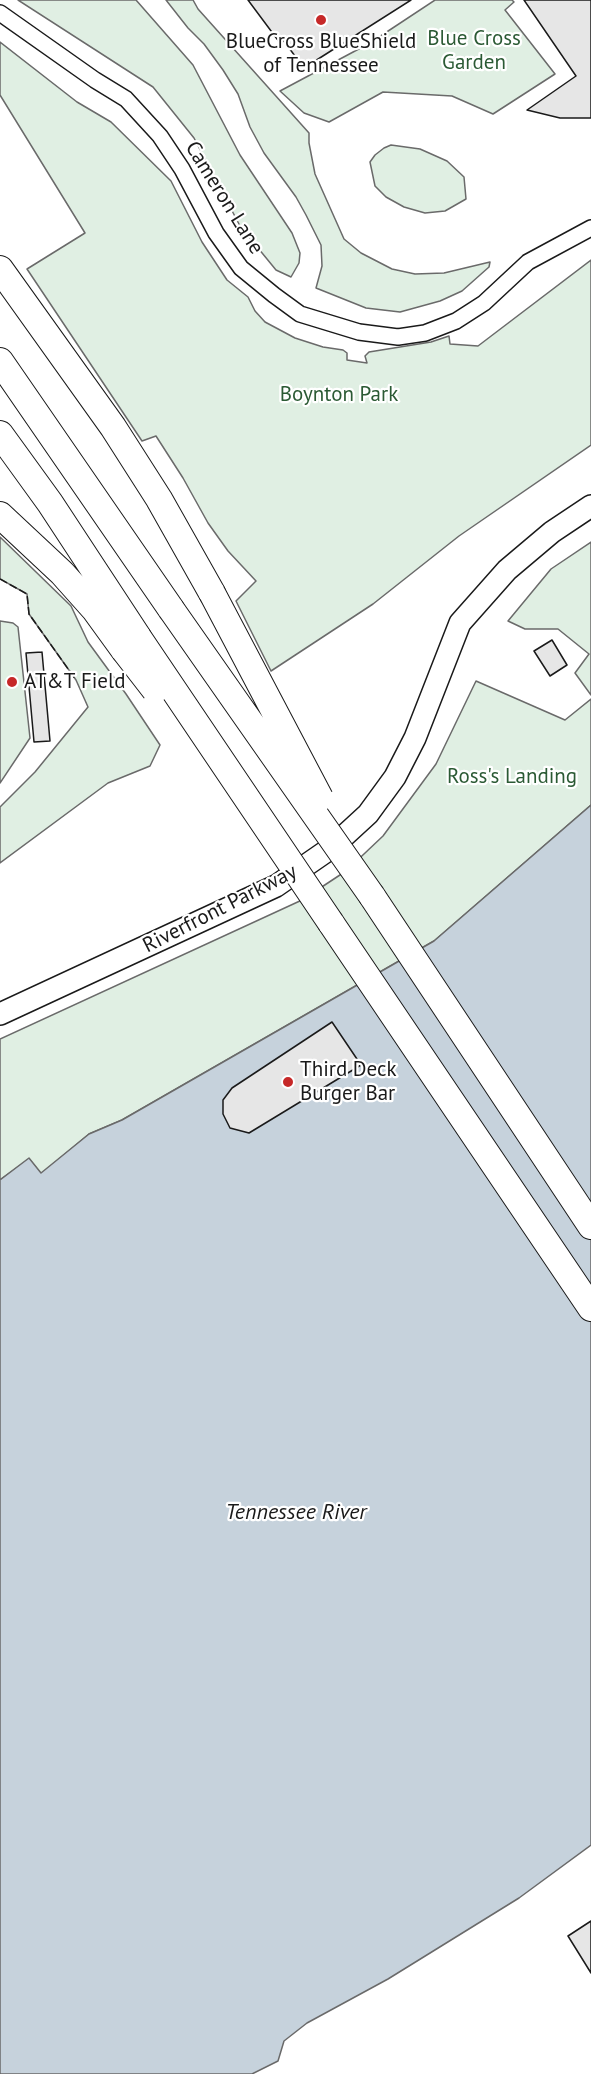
<!DOCTYPE html>
<style>
body{margin:0}
canvas{display:block;background:#fff}
</style>
<canvas width="591" height="2074"></canvas>
<script>
const c = document.querySelector('canvas').getContext('2d');
c.lineJoin = 'round';
function fillPath(path, color) { c.fillStyle = color; c.fill(path, 'evenodd'); }
const poly = rows => new Path2D(rows.map(r => 'M' + r).join(''));
function trace(path, color, width, dash) { c.strokeStyle = color; c.lineWidth = width; c.lineCap = dash ? 'butt' : 'round'; c.setLineDash(dash || []); c.stroke(path); }
function label(font, color, halo, rows, align = 'center') {
  c.font = font + ' "PT Sans",sans-serif'; c.lineWidth = 4.5; c.setLineDash([]); c.textBaseline = 'middle'; c.strokeStyle = halo; c.fillStyle = color; for (const [text, x, y, turn = 0] of rows) {
    c.save(); c.translate(x, y); c.rotate((+turn || 0) * Math.PI / 180); c.textAlign = isNaN(turn) ? turn : align; if (halo) c.strokeText(text, 0, 0); c.fillText(text, 0, 0); c.restore();
  }
}
const green = poly([
 [18,0,136,0,193,65,240,155,292,233,300,253,299,263,291,277,276,270,240,226,194,138,153,87,18,0],
 [166,0,193,0,198,9,309,133,309,143,315,174,344,239,361,253,392,269,415,274,444,273,490,262,489,267,462,291,440,301,400,312,366,308,316,288,322,266,321,245,306,215,296,197,264,153,250,127,238,94,223,70,204,44,188,28,166,0],
 [435,0,512,0,514,2,505,10,555,74,493,114,452,96,383,92,329,122,304,113,280,91,370,43,435,0],
 [0,42,77,102,111,122,171,181,202,242,227,280,248,297,255,311,265,322,295,338,323,347,343,350,347,353,347,360,367,363,365,356,369,352,431,342,449,336,450,344,478,346,591,260,591,445,459,536,373,604,271,671,236,601,256,581,228,551,208,523,183,478,156,436,142,441,27,269,85,233,0,95,0,42],
 [391,145,420,149,447,161,464,177,466,199,445,211,425,213,404,207,386,197,375,186,370,162,375,155,384,148,391,145],
 [0,537,71,606,88,642,126,694,160,745,150,766,108,783,0,863,0,807,35,772,88,707,76,680,29,614,27,594,0,579,0,537],
 [591,542,591,695,575,673,589,654,558,629,525,629,508,621,551,569,591,542],
 [0,621,13,623,18,627,30,738,0,783,0,621],
 [476,681,565,720,591,699,591,805,434,941,122,1120,89,1134,41,1174,29,1159,0,1180,0,1039,302,900,346,871,383,836,436,764,476,681]
]);
fillPath(green, '#e0efe3');
trace(green, '#6a6a6a', 1.5);
const water = poly([
 [591,805,591,1845,519,1898,388,1979,307,2023,284,2041,278,2061,252,2074,0,2074,0,1180,29,1158,41,1173,89,1134,122,1120,434,941,591,805]
]);
fillPath(water, '#c6d2dc');
trace(water, '#6a6a6a', 1.5);
const building = poly([
 [248,0,411,0,304,68,283,40,280,43,248,0],
 [524,0,591,0,591,118,560,118,527,110,576,76,524,0],
 [552,640,567,665,550,676,534,651,552,640],
 [42,652,50,741,34,742,26,653,42,652],
 [332,1022,361,1065,249,1133,230,1128,223,1114,223,1100,232,1088,332,1022],
 [591,1921,591,1973,568,1936,591,1921]
]);
fillPath(building, '#e6e6e6');
trace(building, '#1a1a1a', 1.5);
const street = poly([
 [0,13,95,80,126,99,160,136,182,169,216,233,241,268,274,295,300,314,359,332,398,337,425,333,456,321,484,303,528,262,591,228]
]);
const secondary = poly([
 [0,1014,276,886,331,848,368,814,395,777,415,738,460,623,507,570,552,532,591,506]
]);
const highway = poly([
 [0,269,113,427,159,499,212,593],
 [0,361,171,609],
 [0,434,50,503,138,637],
 [0,515,62,573,95,610,124,650],
 [372,896,591,1226],
 [331,923,591,1308]
]);
trace(street, '#1a1a1a', 18);
trace(secondary, '#1a1a1a', 24);
trace(highway, '#1a1a1a', 28);
trace(street, '#fff', 15);
trace(secondary, '#fff', 21);
trace(highway, '#fff', 26);
const highwayBridge = poly([
 [212,593,320,798],
 [171,609,372,896],
 [138,637,331,923],
 [124,650,155,690]
]);
trace(highwayBridge, '#1a1a1a', 28, []);
trace(highwayBridge, '#fff', 26);
trace(poly([
 [0,579,27,594,29,614,76,680]
]), '#1a1a1a', 1.5, [8, 3]);
for (const [x, y, r, color] of [
 [321,20,6,"#c62828"],
 [12,682,6,"#c62828"],
 [288,1082,6,"#c62828"]
]) { const dot = new Path2D(); dot.arc(x, y, r, 0, 2 * Math.PI); c.fillStyle = color; c.fill(dot); trace(dot, '#fff', 2); }
label('21px', '#2b5a34', '#fff', [
 ["Blue Cross",474,39],
 ["Garden",474,63],
 ["Boynton Park",339,395],
 ["Ross's Landing",512,777]
]);
label('21px', '#1a1a1a', '#fff', [
 ["BlueCross BlueShield",321,42,"center"],
 ["of Tennessee",321,66,"center"],
 ["AT&T Field",24,682],
 ["Third Deck",300,1070],
 ["Burger Bar",300,1094]
], 'left');
label('21px', '#1a1a1a', '#fff', [
 ["Cameron Lane",224,198,58],
 ["Riverfront Parkway",220,909,-27]
]);
label('italic 22px', '#1a1a1a', '#fff', [
 ["Tennessee River",296,1513]
]);
</script>
